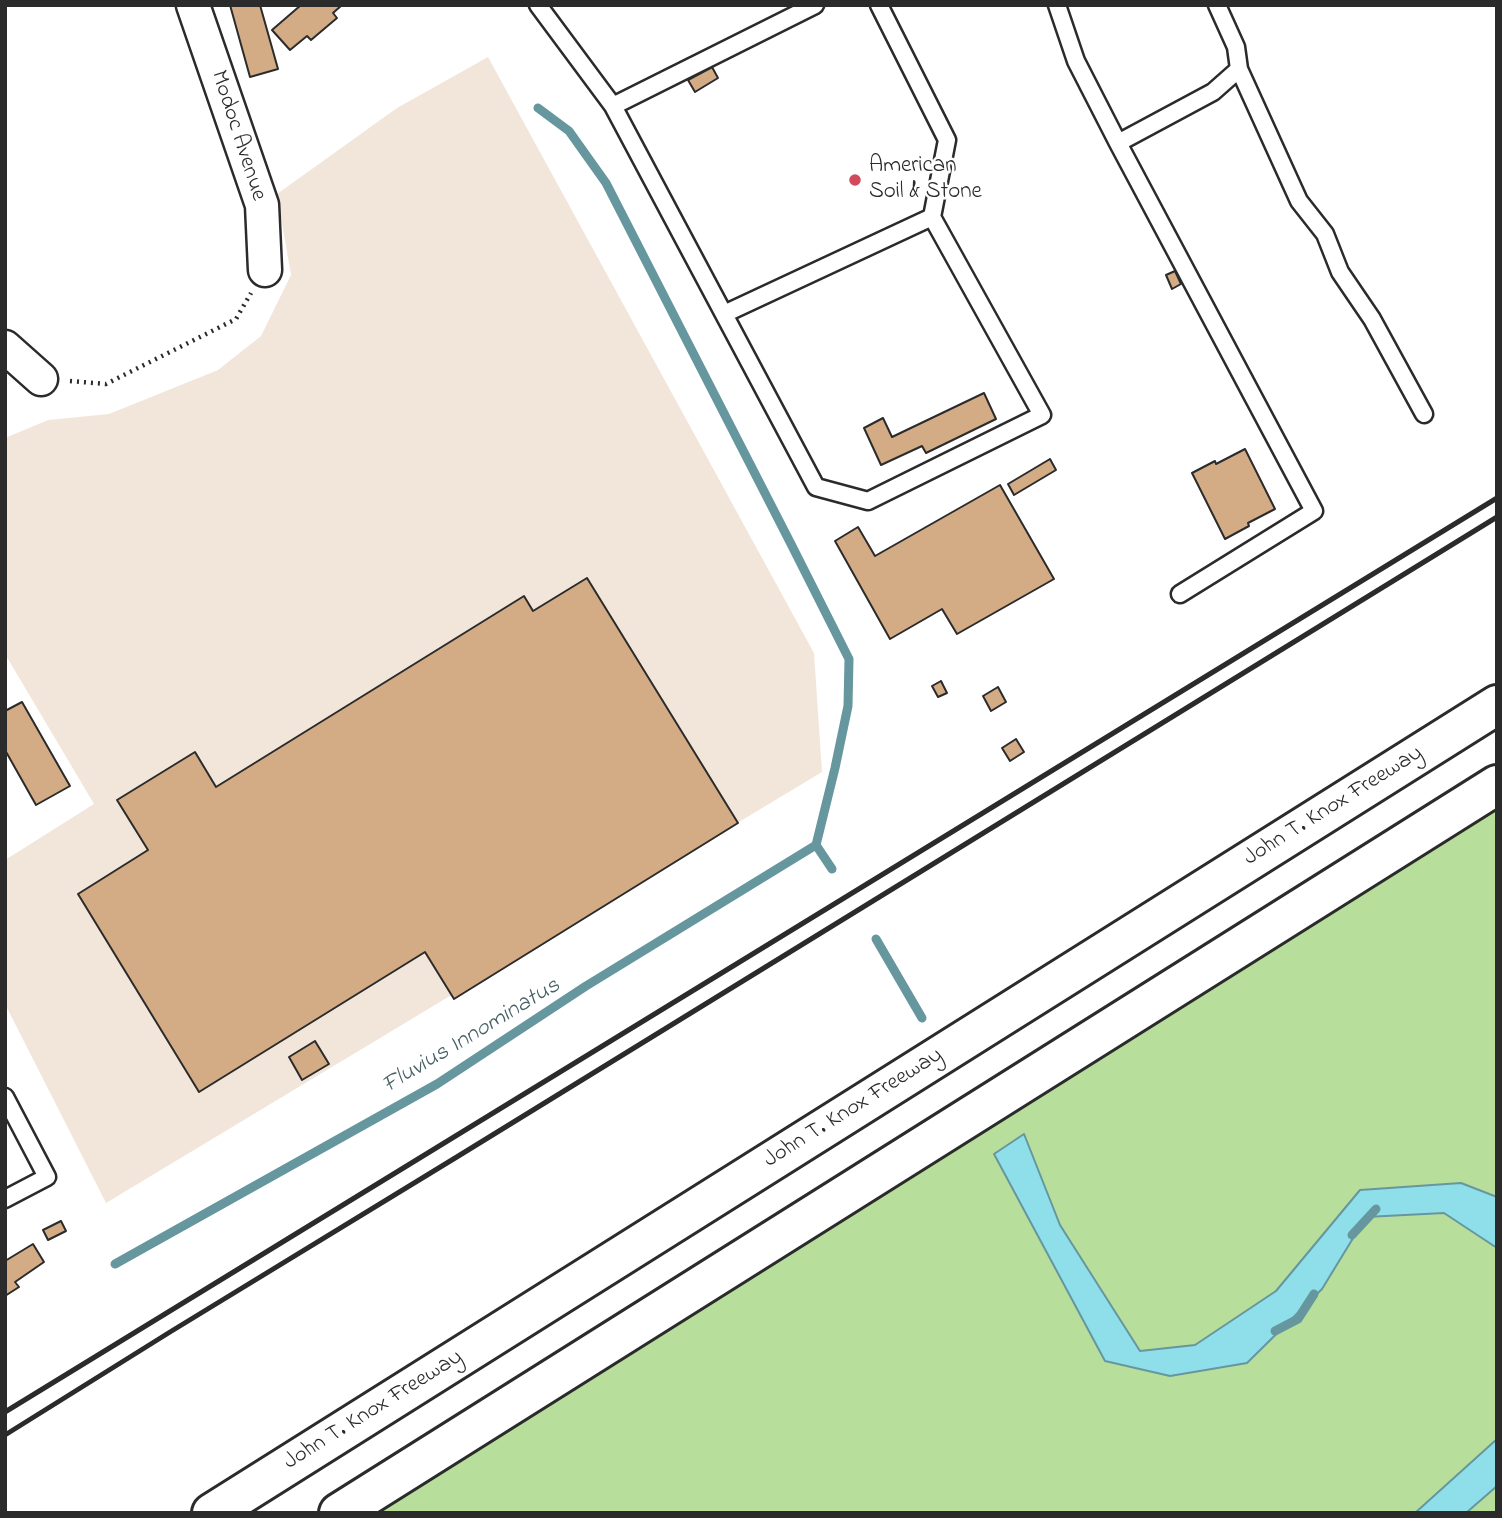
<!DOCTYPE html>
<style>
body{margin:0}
#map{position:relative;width:1502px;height:1518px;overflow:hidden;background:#fff;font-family:"Indie Flower",sans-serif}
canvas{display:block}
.frame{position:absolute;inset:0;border:7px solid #2b2b2b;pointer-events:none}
</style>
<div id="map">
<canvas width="1502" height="1518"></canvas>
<div class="frame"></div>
</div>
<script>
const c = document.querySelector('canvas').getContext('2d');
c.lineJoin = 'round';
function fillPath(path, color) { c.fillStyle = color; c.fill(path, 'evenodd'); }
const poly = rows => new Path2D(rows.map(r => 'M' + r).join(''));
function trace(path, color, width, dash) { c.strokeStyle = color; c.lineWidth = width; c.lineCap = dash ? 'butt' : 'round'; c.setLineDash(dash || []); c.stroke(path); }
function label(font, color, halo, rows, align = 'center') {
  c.font = font + ' "Indie Flower",sans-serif'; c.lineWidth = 5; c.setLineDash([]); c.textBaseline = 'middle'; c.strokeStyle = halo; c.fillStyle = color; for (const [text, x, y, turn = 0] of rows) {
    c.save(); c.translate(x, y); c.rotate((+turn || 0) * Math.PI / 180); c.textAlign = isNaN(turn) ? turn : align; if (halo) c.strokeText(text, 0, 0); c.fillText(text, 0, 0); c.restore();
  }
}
fillPath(poly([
 [488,57,814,653,822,772,106,1203,5,1004,5,860,94,804,5,654,5,438,48,420,109,414,218,370,261,336,291,275,277,194,397,108]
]), '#f2e6da');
fillPath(poly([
 [1497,799,1497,1513,339,1513]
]), '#b7df9b');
const water = poly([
 [1024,1134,1060,1225,1140,1351,1195,1345,1276,1291,1360,1190,1461,1183,1497,1197,1497,1248,1444,1213,1366,1217,1322,1289,1247,1363,1170,1376,1105,1361,994,1154,1024,1134],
 [1497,1439,1497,1486,1466,1513,1415,1513,1497,1439]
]);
fillPath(water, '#8edfea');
trace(water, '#66979e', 2);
trace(poly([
 [538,108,569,131,606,183,791,544,849,659,848,706,835,768,816,845],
 [816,845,832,869],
 [876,939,922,1018],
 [1352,1235,1376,1209],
 [115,1264,437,1084,586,986,816,845],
 [1275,1331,1298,1319,1314,1294]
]), '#66979e', 9);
const building = poly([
 [230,5,260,5,278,69,250,77,230,5],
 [301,5,342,5,333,13,337,18,311,40,307,36,290,50,272,30,301,5],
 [712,67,718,78,695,92,688,80,712,67],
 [1175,271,1181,284,1172,289,1166,275,1175,271],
 [984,393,996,419,926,453,922,446,881,465,864,428,883,418,892,437,984,393],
 [1245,449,1275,509,1248,523,1249,526,1225,539,1192,473,1215,461,1216,464,1245,449],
 [1050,459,1056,470,1014,495,1008,484,1050,459],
 [1000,485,1054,579,957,634,942,609,890,639,835,541,858,527,875,556,1000,485],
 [587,578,738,823,454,999,425,952,199,1092,78,894,148,850,117,800,195,752,216,787,524,596,533,611,587,578],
 [941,681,947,693,938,697,932,686,941,681],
 [998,687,1006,702,991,711,983,696,998,687],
 [22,702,70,786,36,805,5,750,5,711,22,702],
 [1016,739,1024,752,1010,761,1002,748,1016,739],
 [315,1041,329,1064,302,1080,289,1057,315,1041],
 [61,1221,66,1231,48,1240,43,1230,61,1221],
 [33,1244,44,1262,15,1282,19,1287,5,1296,5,1261,33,1244]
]);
fillPath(building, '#d3ac85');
trace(building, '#2b2b2b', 2);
const lane = poly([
 [538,5,613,106,815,5],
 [1057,5,1076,61,1118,143,1314,511,1180,594],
 [1217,5,1236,47,1239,69,1299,201,1325,234,1340,272,1372,319,1424,414],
 [613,106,816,487,868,501,1042,415,932,217,947,140,879,5],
 [1118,143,1213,92,1239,69],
 [724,314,932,217],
 [5,1097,47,1177,5,1199]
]);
const street = poly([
 [193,5,262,205,265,270],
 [5,347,41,379]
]);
const highway = poly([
 [212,1513,1497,705],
 [339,1513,1497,785]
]);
trace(lane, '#2b2b2b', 21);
trace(street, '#2b2b2b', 37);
trace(highway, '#2b2b2b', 44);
trace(poly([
 [70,381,106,384,236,319,251,293]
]), '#2b2b2b', 4.5, [2, 5]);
trace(lane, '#fff', 16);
trace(street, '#fff', 32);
trace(highway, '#fff', 38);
trace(poly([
 [5,1412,1497,498],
 [5,1435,170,1332,460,1155,1497,517]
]), '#2b2b2b', 5);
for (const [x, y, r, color] of [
 [855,180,7,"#d1495b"]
]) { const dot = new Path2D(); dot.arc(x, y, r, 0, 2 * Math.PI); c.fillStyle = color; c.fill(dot); trace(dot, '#fff', 2.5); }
label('23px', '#2b2b2b', '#fff', [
 ["Modoc Avenue",237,136,72],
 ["John T. Knox Freeway",1334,807,-32],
 ["John T. Knox Freeway",854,1109,-32],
 ["John T. Knox Freeway",374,1411,-32]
]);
label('23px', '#2b2b2b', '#fff', [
 ["American",869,167],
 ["Soil & Stone",869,193]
], 'left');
label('italic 24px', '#496164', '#fff', [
 ["Fluvius Innominatus",472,1037,-31]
]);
</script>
